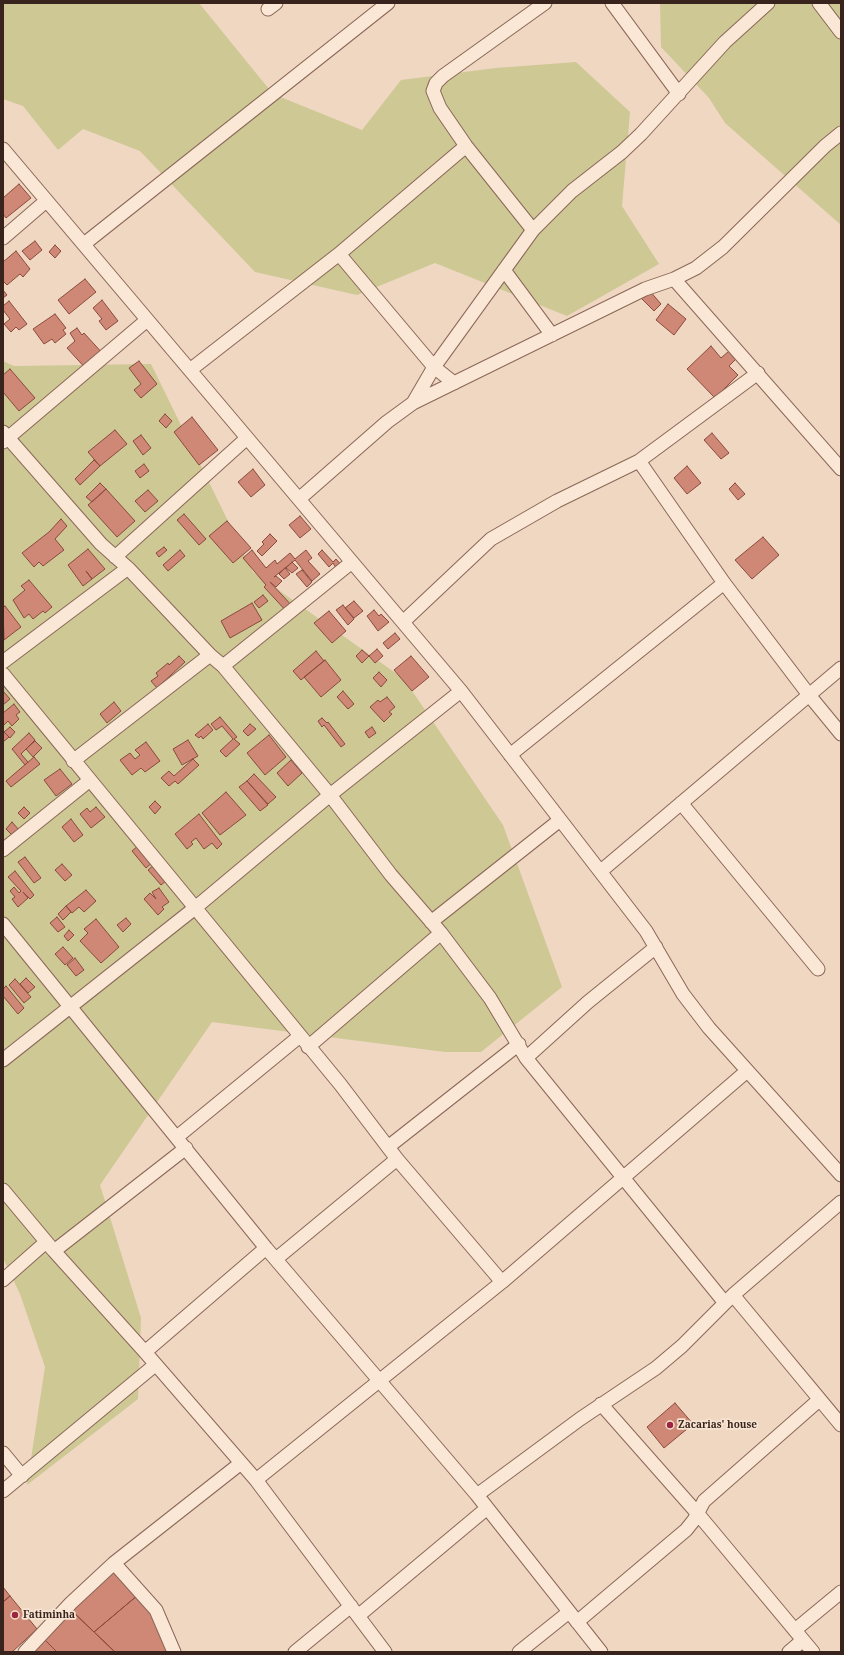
<!DOCTYPE html>
<style>
body{margin:0}
#map{position:relative;width:844px;height:1655px;overflow:hidden;background:#efd7c2;font-family:"Noto Serif",serif}
canvas{display:block}
.frame{position:absolute;inset:0;border:4px solid #39241d;pointer-events:none}
</style>
<div id="map">
<canvas width="844" height="1655"></canvas>
<div class="frame"></div>
</div>
<script>
const c = document.querySelector('canvas').getContext('2d');
c.lineJoin = 'round';
function fillPath(path, color) { c.fillStyle = color; c.fill(path, 'evenodd'); }
const poly = rows => new Path2D(rows.map(r => 'M' + r).join(''));
function trace(path, color, width, dash) { c.strokeStyle = color; c.lineWidth = width; c.lineCap = dash ? 'butt' : 'round'; c.setLineDash(dash || []); c.stroke(path); }
function label(font, color, halo, rows, align = 'center') {
  c.font = font + ' "Noto Serif",serif'; c.lineWidth = 3.5; c.setLineDash([]); c.textBaseline = 'middle'; c.strokeStyle = halo; c.fillStyle = color; for (const [text, x, y, turn = 0] of rows) {
    c.save(); c.translate(x, y); c.rotate((+turn || 0) * Math.PI / 180); c.textAlign = isNaN(turn) ? turn : align; if (halo) c.strokeText(text, 0, 0); c.fillText(text, 0, 0); c.restore();
  }
}
fillPath(poly([
 [3,3,199,3,273,94,362,130,401,80,496,68,576,62,630,112,622,206,659,264,567,316,435,263,357,295,255,272,140,151,83,129,58,150,23,106,3,99],
 [660,3,841,3,841,225,725,123,709,98,661,47],
 [3,361,14,366,151,364,253,572,404,679,503,825,562,987,481,1052,445,1052,212,1022,100,1185,141,1318,138,1399,27,1485,45,1367,20,1294,3,1258]
]), '#cec895');
const building = poly([
 [19,184,31,198,6,218,3,214,3,198,19,184],
 [35,241,42,250,30,260,22,251,35,241],
 [55,245,61,251,55,258,49,252,55,245],
 [16,251,30,269,23,277,20,274,7,285,3,281,3,262,16,251],
 [85,279,96,292,69,314,58,300,85,279],
 [3,290,7,295,3,298,3,290],
 [649,290,661,304,654,311,641,298,649,290],
 [102,300,118,321,106,330,99,321,102,319,93,308,102,300],
 [9,301,27,324,19,330,16,327,11,332,4,324,10,319,3,310,3,306,9,301],
 [668,304,686,319,674,335,656,320,668,304],
 [55,314,66,328,63,330,66,334,55,343,52,339,44,344,33,329,55,314],
 [77,328,82,335,84,333,105,356,88,371,67,348,75,341,70,333,77,328],
 [711,346,721,358,729,351,736,359,729,366,738,375,715,398,687,369,711,346],
 [139,361,157,384,141,398,134,390,141,384,129,368,139,361],
 [10,369,35,398,19,411,3,392,3,375,10,369],
 [165,414,172,421,166,428,159,421,165,414],
 [192,417,218,450,199,465,174,432,192,417],
 [115,430,127,444,100,466,88,452,115,430],
 [712,433,729,453,721,459,704,440,712,433],
 [141,435,151,448,143,455,133,441,141,435],
 [94,460,100,466,80,485,75,479,94,460],
 [144,464,149,471,140,478,135,471,144,464],
 [687,466,701,483,687,494,674,478,687,466],
 [253,469,265,485,251,497,238,482,253,469],
 [100,483,106,489,92,502,86,497,100,483],
 [735,483,745,494,738,500,729,489,735,483],
 [106,489,135,521,117,537,88,505,106,489],
 [148,490,158,501,145,512,135,501,148,490],
 [184,514,206,539,199,545,177,520,184,514],
 [300,516,311,529,300,538,289,525,300,516],
 [61,519,67,526,55,539,64,550,43,566,39,562,34,567,22,553,49,532,61,519],
 [227,521,251,548,233,563,209,536,227,521],
 [270,534,277,541,262,556,257,551,264,544,262,542,270,534],
 [763,537,779,555,752,579,735,560,763,537],
 [164,547,167,550,159,557,156,553,164,547],
 [88,549,105,569,92,579,86,571,92,579,83,586,68,565,88,549],
 [180,550,185,556,168,571,163,565,180,550],
 [252,550,266,568,275,560,277,564,290,553,295,559,306,550,312,558,308,561,320,574,312,581,295,560,274,577,276,576,282,581,276,587,270,582,294,608,288,613,264,587,266,585,243,558,252,550],
 [322,550,333,562,336,559,343,567,338,571,333,563,329,567,318,554,322,550],
 [292,562,298,568,292,573,286,568,292,562],
 [285,568,290,574,284,579,279,574,285,568],
 [302,570,312,582,307,587,296,574,302,570],
 [29,580,52,607,45,613,43,611,33,619,29,614,24,618,13,600,25,590,21,586,29,580],
 [263,595,268,601,259,608,254,602,263,595],
 [354,601,363,611,354,618,345,608,354,601],
 [252,603,262,620,230,638,221,621,252,603],
 [343,605,354,619,348,625,336,610,343,605],
 [5,606,21,627,4,640,3,608,5,606],
 [374,610,379,616,381,614,389,622,378,631,367,616,374,610],
 [329,611,346,631,332,643,314,623,329,611],
 [395,633,400,639,388,649,383,643,395,633],
 [377,649,383,656,375,663,369,656,377,649],
 [362,650,369,656,362,663,356,656,362,650],
 [316,651,324,661,301,680,293,671,316,651],
 [179,656,185,662,157,688,151,681,158,676,156,673,168,663,169,665,179,656],
 [411,656,429,677,412,691,394,670,411,656],
 [325,660,341,680,321,697,304,677,325,660],
 [379,672,387,680,381,687,373,678,379,672],
 [3,691,10,699,3,705,3,691],
 [343,691,354,704,348,709,337,697,343,691],
 [387,697,395,707,389,712,392,714,384,722,370,707,378,700,380,702,387,697],
 [114,702,121,711,107,723,100,714,114,702],
 [14,704,20,712,16,715,19,719,12,726,8,721,3,726,3,713,14,704],
 [220,717,237,737,234,739,240,744,226,757,220,751,233,739,222,726,216,730,211,724,220,717],
 [322,718,327,723,328,722,345,744,341,747,324,725,322,727,318,721,322,718],
 [208,724,213,730,203,739,201,736,199,738,195,735,208,724],
 [250,724,256,729,248,736,243,731,250,724],
 [10,727,15,732,10,738,4,732,10,727],
 [372,727,376,733,369,738,365,732,372,727],
 [3,731,9,737,3,742,3,731],
 [29,733,35,740,21,754,28,762,25,765,12,749,29,733],
 [269,735,286,757,265,775,247,753,269,735],
 [188,740,198,756,182,765,173,749,188,740],
 [35,741,42,748,33,757,26,749,35,741],
 [146,742,160,761,145,772,141,768,132,775,120,760,130,753,135,759,140,755,135,750,146,742],
 [34,757,40,764,11,787,6,781,34,757],
 [193,759,199,765,178,784,175,781,169,786,161,778,169,771,174,776,193,759],
 [291,760,302,773,288,786,277,773,291,760],
 [60,769,72,784,56,796,44,780,60,769],
 [254,774,276,797,268,804,247,781,254,774],
 [247,781,268,805,260,811,239,787,247,781],
 [226,792,246,815,220,835,202,813,226,792],
 [155,801,161,807,155,814,149,807,155,801],
 [24,807,30,813,24,819,18,813,24,807],
 [96,807,105,817,91,828,80,814,87,808,90,812,96,807],
 [199,814,222,844,217,849,212,843,204,849,196,838,191,842,193,844,187,849,175,834,199,814],
 [71,819,83,835,74,842,62,827,71,819],
 [12,822,19,830,13,836,6,829,12,822],
 [139,845,153,862,146,868,132,851,139,845],
 [25,857,41,878,34,883,18,862,25,857],
 [62,864,72,875,65,881,55,870,62,864],
 [155,864,167,880,161,885,148,870,155,864],
 [15,871,34,895,30,899,23,892,28,898,18,907,12,899,15,897,10,891,14,887,19,893,21,891,8,877,15,871],
 [159,888,169,902,162,907,164,909,158,915,144,899,150,893,156,899,152,892,159,888],
 [86,890,96,901,84,912,79,907,72,913,66,906,86,890],
 [66,906,71,912,63,920,58,914,66,906],
 [57,917,65,927,58,932,50,923,57,917],
 [126,918,131,924,123,932,117,925,126,918],
 [96,919,119,947,101,963,80,941,88,933,84,929,96,919],
 [69,930,74,935,68,941,64,936,69,930],
 [63,947,73,958,65,965,55,954,63,947],
 [75,958,84,970,76,976,67,965,75,958],
 [26,978,35,987,28,993,20,984,26,978],
 [15,979,31,997,24,1003,9,985,15,979],
 [6,986,24,1008,18,1014,3,996,3,989,6,986],
 [675,1403,693,1424,664,1448,647,1427,675,1403],
 [114,1570,138,1595,94,1632,72,1611,114,1570],
 [3,1587,10,1596,3,1602,3,1587],
 [138,1595,155,1617,167,1652,115,1652,94,1632,138,1595],
 [10,1596,37,1629,12,1652,3,1652,3,1602,10,1596],
 [72,1611,115,1652,57,1652,44,1639,72,1611],
 [44,1639,57,1652,33,1652,44,1639]
]);
fillPath(building, '#cf8776');
trace(building, '#8a4a3d', 1);
const minor = poly([
 [612,3,679,94],
 [819,3,841,32],
 [268,9,276,3],
 [3,149,461,691,646,931,683,994,709,1028,841,1175],
 [533,230,466,146,440,108,433,91,436,83,443,76,545,3],
 [3,238,46,201],
 [84,244,388,3],
 [339,254,434,367,454,383],
 [504,270,552,335],
 [674,279,841,469],
 [190,370,339,254,466,146],
 [413,403,645,289,674,279,696,268,723,247,825,146,841,133],
 [3,432,101,544,128,568,210,655,223,666,330,795,391,875,441,933,490,998,526,1058,725,1303],
 [3,442,147,320],
 [639,461,724,583,809,695,841,734],
 [299,499,387,422,413,403,434,367,533,230,572,191,622,152,641,134,725,42,768,3],
 [115,557,247,438],
 [403,622,491,539,557,501,639,461,758,373],
 [3,662,128,568],
 [223,666,352,562],
 [3,674,340,1084,397,1159,502,1282],
 [510,755,724,583],
 [73,761,210,655],
 [681,803,818,969],
 [3,850,90,780],
 [601,871,841,668],
 [431,922,560,820],
 [3,924,266,1248,477,1495,601,1652],
 [308,1047,441,933],
 [526,1058,588,1002,656,947],
 [3,1060,195,908,330,795,461,691],
 [177,1137,300,1036],
 [388,1147,519,1044],
 [3,1190,54,1251,145,1352,256,1480,385,1652],
 [54,1251,186,1148],
 [276,1259,397,1159],
 [3,1280,46,1242],
 [733,1295,841,1425],
 [145,1352,266,1248],
 [601,1404,698,1514,813,1652],
 [3,1453,22,1476],
 [256,1480,502,1282,747,1071],
 [3,1491,155,1365],
 [477,1495,580,1419,656,1368,682,1346,733,1295,841,1202],
 [114,1563,156,1610,174,1652],
 [358,1616,486,1509],
 [577,1622,686,1530,694,1520,704,1501,819,1400],
 [795,1630,841,1592],
 [25,1652,71,1603,114,1563,241,1463],
 [295,1652,351,1606],
 [519,1652,569,1612],
 [789,1652,803,1640]
]);
trace(minor, '#8a6758', 15);
trace(minor, '#fae7d5', 13);
for (const [x, y, r, color] of [
 [670,1425,4,"#9b2641"],
 [15,1615,4,"#9b2641"]
]) { const dot = new Path2D(); dot.arc(x, y, r, 0, 2 * Math.PI); c.fillStyle = color; c.fill(dot); trace(dot, '#f6e3d1', 1.5); }
label('bold 10px', '#39241d', '#f6e3d1', [
 ["Zacarias' house",678,1425],
 ["Fatiminha",23,1615]
], 'left');
</script>
